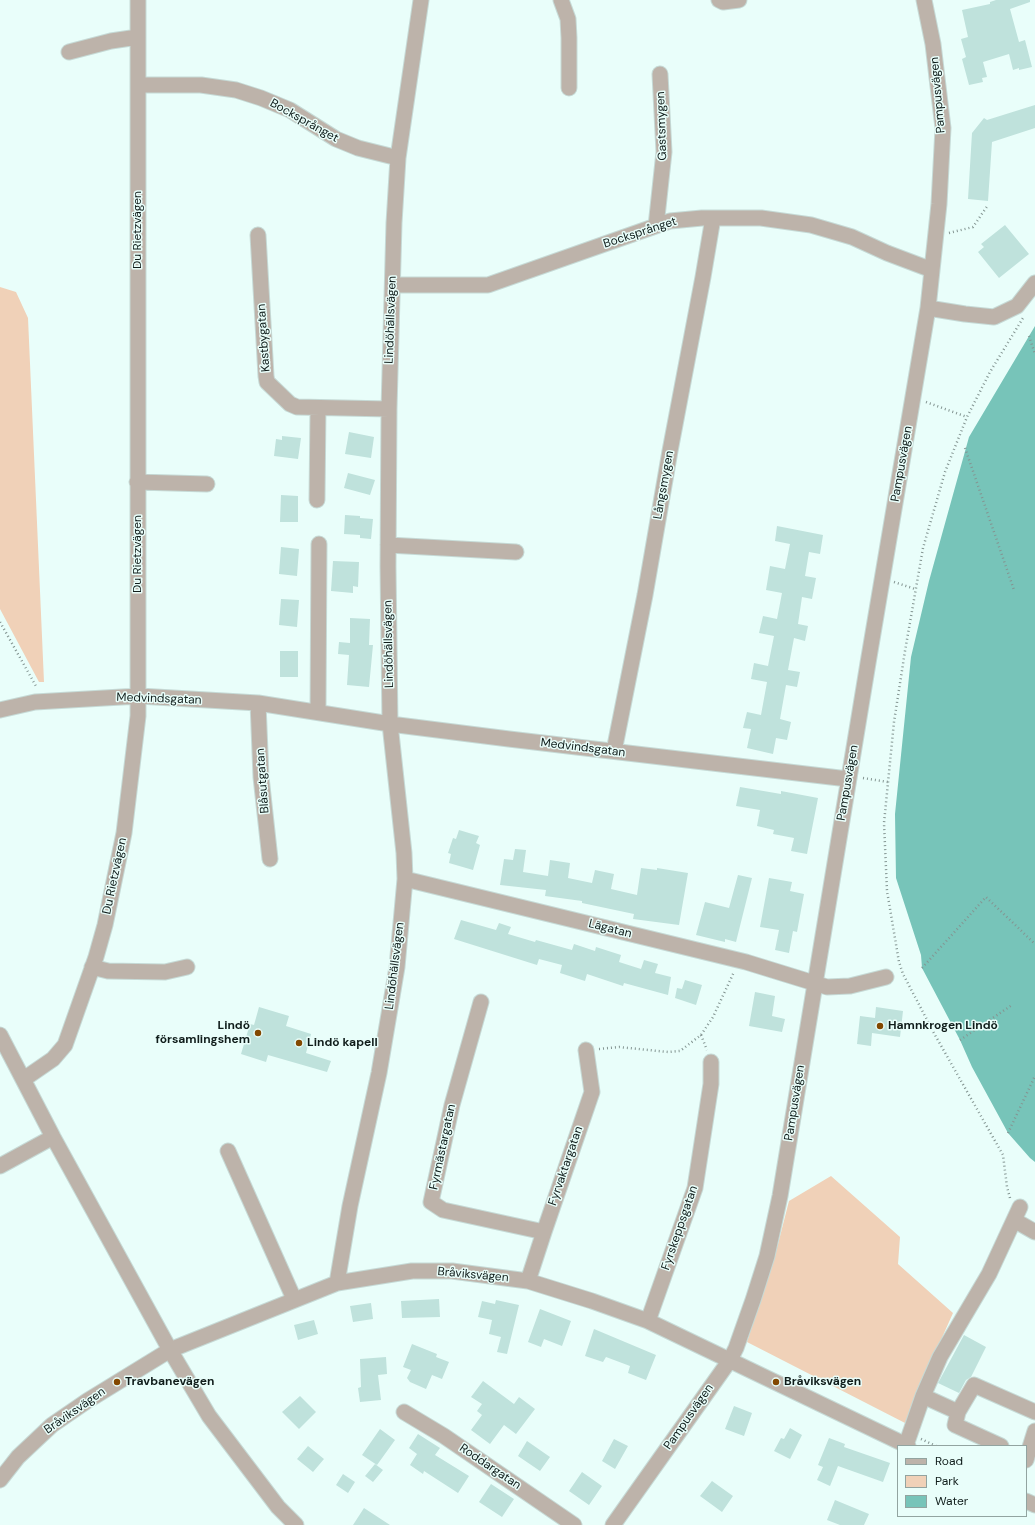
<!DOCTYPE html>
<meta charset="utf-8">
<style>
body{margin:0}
#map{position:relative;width:1035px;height:1525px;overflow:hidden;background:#e9fefa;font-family:"DM Sans",sans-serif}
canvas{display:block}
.legend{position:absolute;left:897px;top:1445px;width:130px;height:72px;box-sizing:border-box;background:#e9fefa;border:1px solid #92a4a0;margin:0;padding:5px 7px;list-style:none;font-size:12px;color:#0f1c1a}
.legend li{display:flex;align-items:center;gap:8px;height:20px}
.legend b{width:20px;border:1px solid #92a4a0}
</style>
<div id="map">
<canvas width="1035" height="1525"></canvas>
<ul class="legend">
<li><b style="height:5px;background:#bdb3aa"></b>Road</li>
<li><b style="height:11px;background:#f0d1b8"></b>Park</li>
<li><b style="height:11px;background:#77c4b9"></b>Water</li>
</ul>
</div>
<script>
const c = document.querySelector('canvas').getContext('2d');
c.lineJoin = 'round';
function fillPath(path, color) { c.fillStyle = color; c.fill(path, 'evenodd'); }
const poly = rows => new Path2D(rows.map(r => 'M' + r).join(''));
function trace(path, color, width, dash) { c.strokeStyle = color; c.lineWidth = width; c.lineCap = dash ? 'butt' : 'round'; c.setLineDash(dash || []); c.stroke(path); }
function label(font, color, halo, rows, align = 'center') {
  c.font = font + ' "DM Sans",sans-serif'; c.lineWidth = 3; c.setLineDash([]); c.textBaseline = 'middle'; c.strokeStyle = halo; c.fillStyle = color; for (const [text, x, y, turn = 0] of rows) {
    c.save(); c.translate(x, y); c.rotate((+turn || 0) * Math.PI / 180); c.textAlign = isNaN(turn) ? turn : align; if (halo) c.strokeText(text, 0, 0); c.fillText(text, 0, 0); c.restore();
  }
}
fillPath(poly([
 [0,287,16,292,28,318,44,682,39,682,0,609],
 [831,1176,900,1237,898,1264,953,1313,928,1369,907,1424,747,1342,778,1244,789,1201]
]), '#f0d1b8');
fillPath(poly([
 [1035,326,1035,1162,1030,1158,1008,1133,972,1067,960,1040,922,968,921,955,896,878,895,814,911,657,929,581,969,437]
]), '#77c4b9');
fillPath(poly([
 [996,0,1030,0,1030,2,1010,9,1019,42,1025,40,1032,67,1019,70,1019,68,1013,70,1009,54,983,62,987,77,982,78,983,82,969,85,962,59,966,57,961,39,968,37,962,10,990,4,990,2],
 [1035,105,1035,128,992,142,988,201,968,199,972,133,984,118,987,120],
 [1005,225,1029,254,999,278,978,252,984,247,981,244],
 [349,432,374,437,371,458,345,454],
 [282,436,301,438,298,459,274,456,276,439,282,440],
 [348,473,375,480,370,495,344,488],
 [281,495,298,496,298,522,280,522],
 [345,515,360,516,360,518,373,519,371,539,360,538,360,535,344,534],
 [777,526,823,535,820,554,809,552,805,576,816,578,812,599,802,597,798,624,808,626,805,641,794,638,788,670,800,672,797,687,786,685,780,719,791,722,787,740,776,738,773,754,747,748,751,729,743,728,747,712,761,715,767,682,751,679,754,663,768,666,774,636,759,633,763,616,777,619,782,593,766,590,770,566,785,569,790,544,775,541],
 [281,547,299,549,297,576,279,574],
 [333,561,359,562,358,587,353,586,353,593,331,591],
 [281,599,299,600,297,627,279,625],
 [350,618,370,619,369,645,373,645,369,687,347,685,349,655,338,654,339,642,350,643],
 [280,651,298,651,298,677,280,677],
 [740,787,781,794,781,791,818,798,807,854,791,851,794,838,773,834,774,830,757,826,760,810,736,806],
 [459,830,479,836,476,843,480,845,473,870,449,863,451,854,448,853,453,838,456,839],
 [515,849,526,850,523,872,548,876,550,860,570,863,568,878,592,883,595,870,614,874,611,889,637,895,641,868,657,870,657,868,688,873,679,925,633,919,634,914,582,903,582,901,545,896,546,890,500,885,504,859,513,860],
 [738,875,752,878,736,942,725,939,725,942,696,935,705,902,729,908],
 [769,878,792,882,790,891,804,894,797,932,793,931,789,953,775,950,779,930,760,927],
 [461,920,496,930,499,923,511,927,508,934,535,942,536,940,572,950,574,944,595,951,596,947,621,955,619,962,641,969,644,960,658,964,655,973,671,977,668,995,624,983,623,986,587,974,585,981,560,973,562,965,539,959,537,965,454,939],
 [685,980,702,985,696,1005,675,998,677,988,682,989],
 [755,992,775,996,772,1016,785,1019,782,1032,749,1026],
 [259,1007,289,1016,286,1026,311,1034,306,1053,331,1061,327,1072,268,1055,266,1062,241,1054,250,1024,254,1025],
 [876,1007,903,1011,900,1037,872,1033,871,1046,857,1044,860,1016,875,1018],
 [439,1299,440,1317,402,1318,401,1301],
 [496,1300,519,1305,507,1354,497,1352,501,1337,489,1334,492,1320,478,1317,482,1301,495,1304],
 [371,1303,373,1319,353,1322,350,1306],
 [540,1309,571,1321,562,1346,544,1339,541,1347,528,1342],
 [314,1320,318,1334,298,1340,294,1325],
 [594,1329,656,1355,646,1380,628,1373,630,1366,606,1357,603,1362,585,1356],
 [964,1335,986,1347,971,1377,966,1380,959,1393,938,1383],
 [412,1344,437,1354,436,1357,449,1362,442,1379,432,1375,426,1389,410,1382,407,1378,411,1370,403,1367],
 [386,1357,387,1374,378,1375,381,1400,360,1402,358,1388,361,1387,360,1359],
 [483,1381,514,1404,519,1397,535,1409,516,1434,504,1425,490,1444,471,1430,482,1415,477,1411,482,1404,471,1397],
 [300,1396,316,1412,299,1429,282,1412],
 [734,1406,752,1413,744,1436,725,1429],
 [790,1428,802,1435,790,1459,774,1451,781,1438,784,1439],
 [380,1429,395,1440,377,1465,362,1455],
 [418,1434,440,1448,435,1455,469,1476,458,1493,424,1471,423,1474,410,1465,417,1454,409,1448],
 [829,1438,845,1444,844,1447,890,1463,883,1482,838,1466,830,1486,817,1480,823,1467,818,1465],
 [614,1439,628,1446,615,1469,602,1461],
 [527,1441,550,1457,540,1471,518,1456],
 [308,1446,324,1459,313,1472,297,1459],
 [375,1464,383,1470,373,1482,365,1476],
 [582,1472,602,1486,589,1505,569,1491],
 [343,1474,355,1482,348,1493,336,1485],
 [712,1481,733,1496,722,1512,700,1496],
 [491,1484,514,1499,502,1517,479,1502],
 [835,1500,869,1514,864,1525,840,1525,827,1520],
 [364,1508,390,1525,353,1525]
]), '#bfe2dc');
const minor = poly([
 [561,0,568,19,569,38,569,88],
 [719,0,723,2,739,0],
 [69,52,111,41,138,37],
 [138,85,201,85,236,90,261,98,290,110,336,139,358,148,398,158],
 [656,226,664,152,660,74],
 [258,235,266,376,267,382,290,404,297,407,389,409],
 [393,285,488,285,670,221,702,218,761,218,811,225,852,237,887,253,932,270],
 [928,308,965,314,994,317,1017,306,1035,283],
 [137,482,207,484],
 [317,500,318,408],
 [388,545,516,552],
 [258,703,261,777,270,859],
 [0,710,35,702,139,696,258,703,390,724,509,739,848,779],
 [318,712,319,544],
 [614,751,645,595,670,451,703,277,713,218],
 [405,879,746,962,827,987,850,986,886,977],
 [92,967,108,971,165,972,187,967],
 [481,1002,452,1105,431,1202,443,1210,544,1232],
 [0,1035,53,1137,170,1350,209,1416,278,1507,296,1525],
 [24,1079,53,1059,65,1045,96,957,105,925,124,833,138,716,138,0],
 [228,1151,294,1299],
 [0,1166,53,1137],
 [1014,1220,1035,1232],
 [528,1281,544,1232,592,1092,586,1050],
 [337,1283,350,1206,379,1073,397,967,405,879,404,853,390,724,388,566,389,409,394,223,398,158,421,0],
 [648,1321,695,1188,711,1084,711,1062],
 [923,1396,958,1412],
 [404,1412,444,1436,574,1525],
 [906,1445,923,1396,940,1357,989,1274,1020,1207],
 [1001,1446,955,1425,958,1412,974,1385,1035,1412],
 [1026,1460,1035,1431],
 [0,1480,18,1457,52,1425,87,1401,170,1350,337,1283,412,1271,452,1271,528,1281,592,1301,648,1321,908,1446],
 [1026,1501,1035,1505],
 [613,1525,730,1360,736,1348,753,1300,767,1256,780,1196,868,663,928,308,939,204,943,128,933,44,924,0]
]);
trace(minor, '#c6dad6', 17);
trace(poly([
 [949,233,973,227,988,205],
 [1029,336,1035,354],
 [926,402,967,417],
 [965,448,1014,590],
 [894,582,915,589],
 [0,622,37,688],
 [863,778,888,782],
 [922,968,986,897,1035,944],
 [701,1035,707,1050],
 [960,1040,1012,1005],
 [599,1049,619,1047,668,1052,680,1051,701,1035,713,1017,734,972],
 [1008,1133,1035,1076],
 [1010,1198,1007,1187,1003,1155,935,1035,903,974,899,962,887,891,884,823,894,722,905,651,923,548,945,472,967,417,990,372,1023,318],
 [921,1439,936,1446]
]), '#849592', 2.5, [1, 3]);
trace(minor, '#bdb3aa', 15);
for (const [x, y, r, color] of [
 [880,1026,4,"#834800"],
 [258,1033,4,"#834800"],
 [299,1043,4,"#834800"],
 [117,1382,4,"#834800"],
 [776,1382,4,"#834800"]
]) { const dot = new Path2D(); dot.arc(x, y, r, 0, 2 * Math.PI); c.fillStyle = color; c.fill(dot); trace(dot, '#e9fefa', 1.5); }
label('12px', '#0f1c1a', '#e9fefa', [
 ["Pampusvägen",938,95,-95],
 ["Bocksprånget",304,121,29],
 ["Gastsmygen",662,126,-92],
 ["Du Rietzvägen",138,230,-90],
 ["Bocksprånget",640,233,-18],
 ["Lindöhällsvägen",391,320,-88],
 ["Kastbygatan",264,338,-94],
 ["Pampusvägen",902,464,-80],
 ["Långsmygen",664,485,-80],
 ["Du Rietzvägen",138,554,-90],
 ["Lindöhällsvägen",389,644,-91],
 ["Medvindsgatan",159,699,2],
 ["Medvindsgatan",583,748,7],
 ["Blåsutgatan",263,781,-94],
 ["Pampusvägen",848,783,-80],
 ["Du Rietzvägen",115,876,-78],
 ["Lägatan",610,929,14],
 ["Lindöhällsvägen",395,966,-83],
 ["Pampusvägen",795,1103,-81],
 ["Fyrmästargatan",443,1147,-78],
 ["Fyrvaktargatan",566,1166,-71],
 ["Fyrskeppsgatan",680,1228,-71],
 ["Bråviksvägen",473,1275,5],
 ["Bråviksvägen",75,1411,-35],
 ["Pampusvägen",689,1417,-55],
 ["Roddargatan",490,1467,34]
]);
label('bold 12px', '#0f1c1a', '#e9fefa', [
 ["Lindö",250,1026,"right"],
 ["församlingshem",250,1040,"right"],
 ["Hamnkrogen Lindö",888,1026],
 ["Lindö kapell",307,1043],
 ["Travbanevägen",125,1382],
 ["Bråviksvägen",784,1382]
], 'left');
</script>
